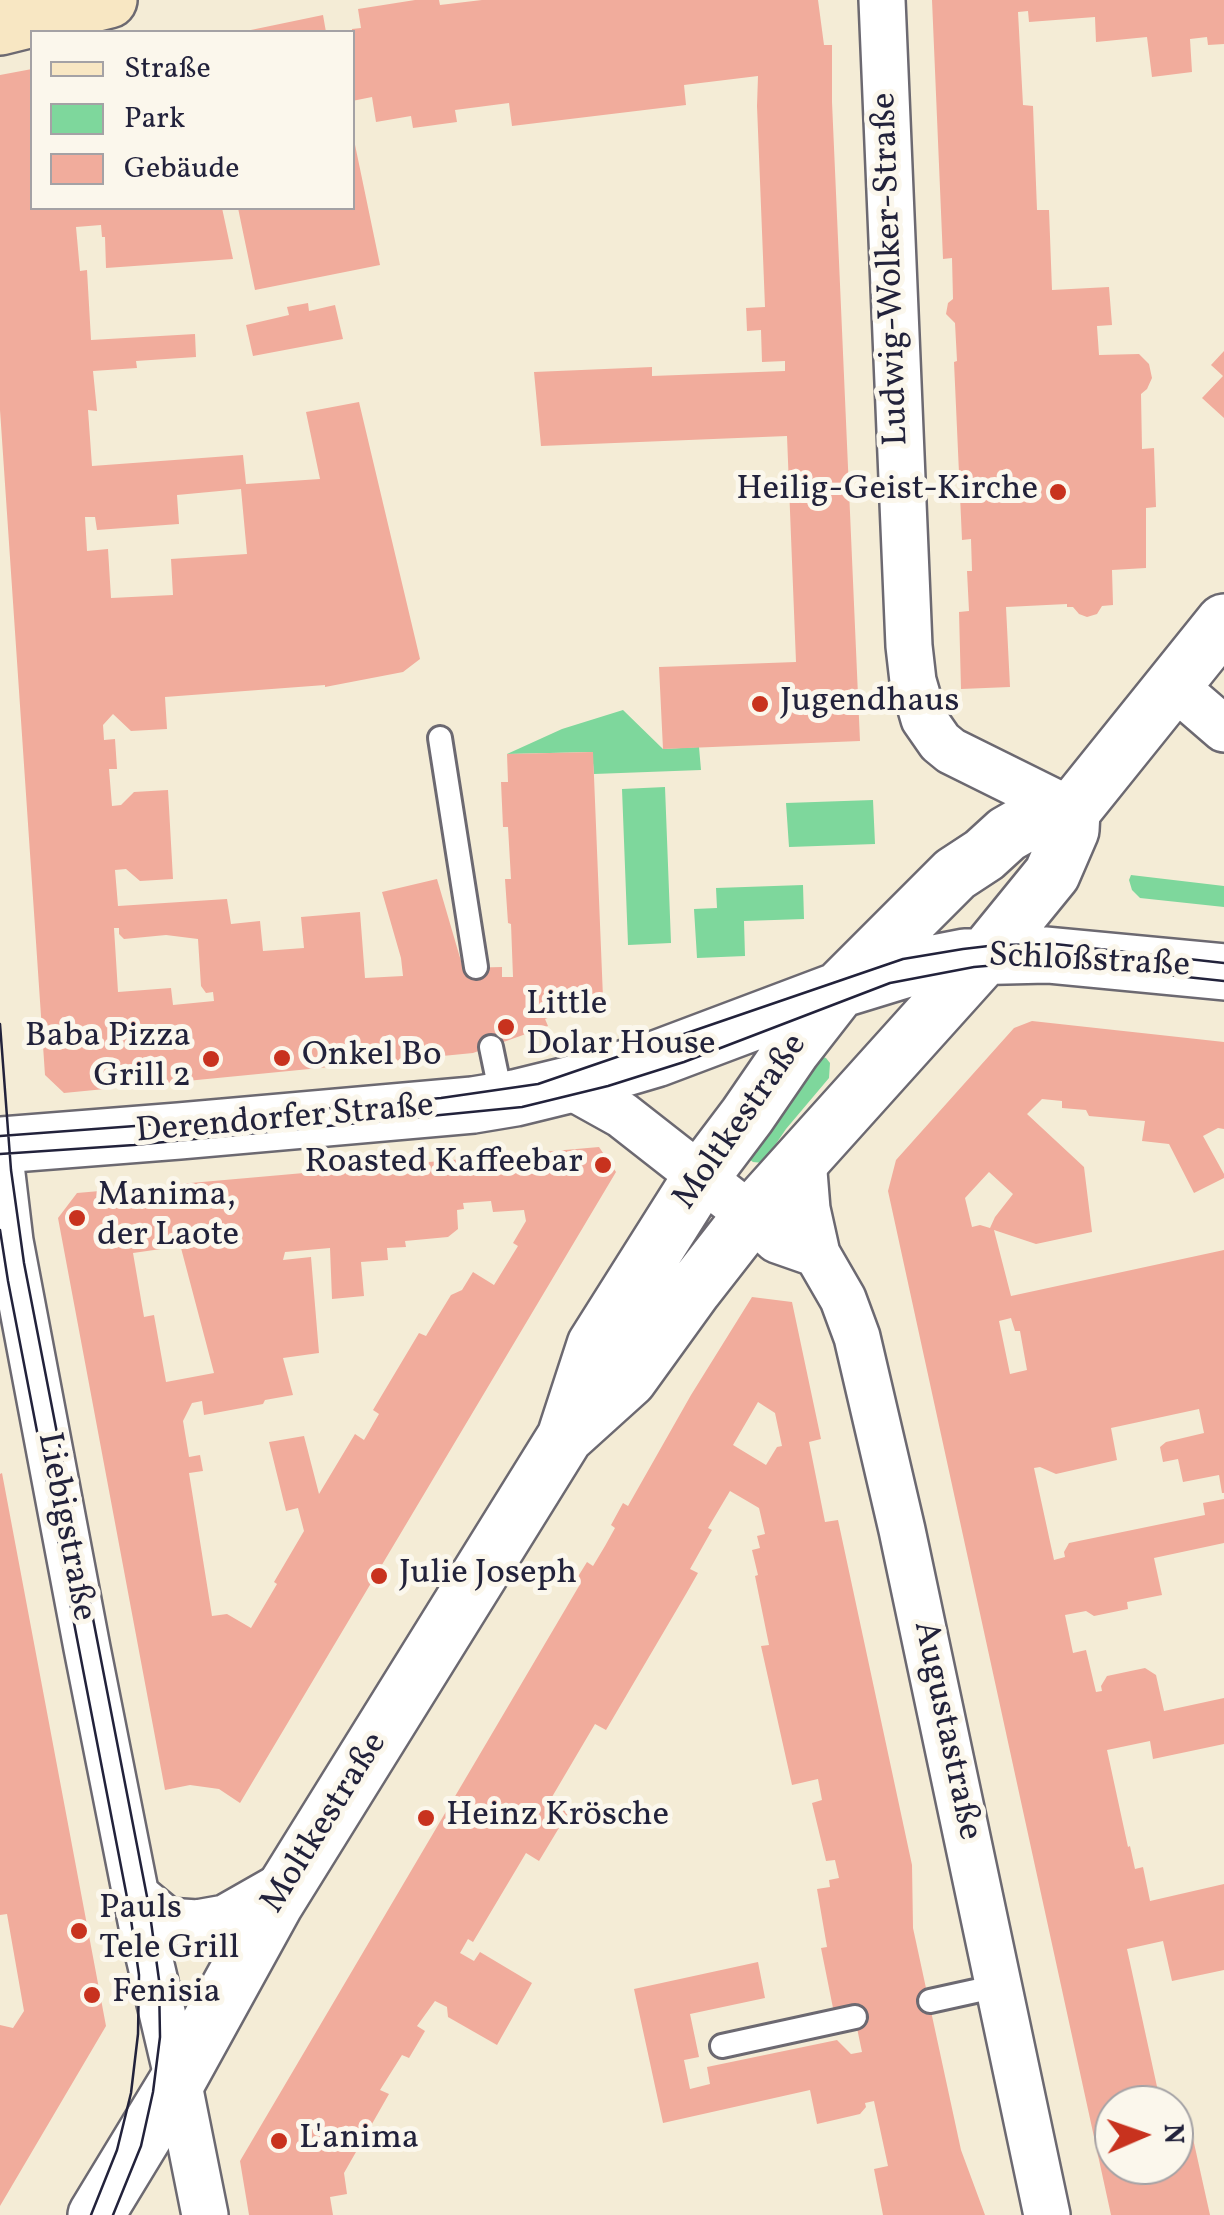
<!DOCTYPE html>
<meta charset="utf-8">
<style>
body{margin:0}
#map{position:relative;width:1224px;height:2215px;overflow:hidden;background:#f4ecd6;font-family:Vollkorn,serif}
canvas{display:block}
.legend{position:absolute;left:30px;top:30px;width:325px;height:180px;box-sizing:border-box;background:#fbf7ec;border:2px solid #a4a2a5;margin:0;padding:12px 18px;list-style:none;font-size:30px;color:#22223b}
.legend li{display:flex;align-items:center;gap:20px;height:50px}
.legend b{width:50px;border:2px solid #a4a2a5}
.north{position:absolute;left:1094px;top:2085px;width:100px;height:100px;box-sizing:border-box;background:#fbf7ec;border:2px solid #a4a2a5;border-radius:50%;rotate:88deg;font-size:28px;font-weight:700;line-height:40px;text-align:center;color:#22223b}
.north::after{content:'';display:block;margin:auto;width:35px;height:45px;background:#c8321e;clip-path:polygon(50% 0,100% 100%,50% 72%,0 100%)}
</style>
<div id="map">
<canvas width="1224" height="2215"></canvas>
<ul class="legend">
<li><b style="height:12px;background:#f8e7c3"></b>Straße</li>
<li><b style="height:28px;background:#7ed79c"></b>Park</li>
<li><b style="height:28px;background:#f1ac9c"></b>Gebäude</li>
</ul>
<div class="north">N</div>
</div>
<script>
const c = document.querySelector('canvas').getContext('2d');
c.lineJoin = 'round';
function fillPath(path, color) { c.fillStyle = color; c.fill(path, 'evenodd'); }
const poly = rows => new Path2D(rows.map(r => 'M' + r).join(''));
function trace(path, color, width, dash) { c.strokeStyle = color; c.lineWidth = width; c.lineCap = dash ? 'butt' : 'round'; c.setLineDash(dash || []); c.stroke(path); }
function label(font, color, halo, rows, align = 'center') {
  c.font = font + ' Vollkorn,serif'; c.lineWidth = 10; c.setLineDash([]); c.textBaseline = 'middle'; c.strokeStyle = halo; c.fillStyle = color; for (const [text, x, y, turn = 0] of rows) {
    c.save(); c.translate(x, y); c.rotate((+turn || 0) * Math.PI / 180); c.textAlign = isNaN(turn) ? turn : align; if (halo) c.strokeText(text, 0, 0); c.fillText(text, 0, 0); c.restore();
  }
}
fillPath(poly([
 [623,710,663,749,699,747,701,770,594,774,592,752,507,754,562,729],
 [665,787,671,943,628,945,622,789],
 [873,800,875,844,789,847,786,803],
 [1131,875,1224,886,1224,907,1140,898,1132,890,1129,880],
 [803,885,804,919,744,921,745,956,697,958,694,909,717,908,716,888],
 [817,1055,826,1058,830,1063,829,1078,786,1129,763,1163,753,1162,746,1157]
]), '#7ed79c');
fillPath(poly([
 [415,0,439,0,440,5,482,0,818,0,824,45,832,45,832,102,860,741,663,749,659,667,796,662,787,436,541,446,534,372,652,367,652,376,785,371,785,361,762,362,761,330,747,331,746,308,765,307,757,106,758,76,684,85,686,105,512,126,509,103,455,110,457,122,413,128,411,116,376,122,372,97,352,101,352,29,361,28,358,9],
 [932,0,1224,0,1224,44,1208,45,1207,37,1190,39,1192,72,1152,77,1147,37,1096,42,1095,17,1029,22,1028,11,1018,12,1023,105,1033,106,1037,210,1049,210,1052,290,1109,287,1112,325,1097,326,1099,355,1139,354,1149,364,1152,378,1147,389,1141,394,1142,449,1154,448,1156,507,1146,508,1146,568,1112,570,1113,605,1102,606,1097,614,1087,617,1079,614,1073,607,1067,607,1067,604,1006,607,1010,687,961,689,959,612,969,611,967,571,972,571,971,539,962,540,954,362,957,361,955,323,946,314,948,303,953,299,952,258,943,259],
 [323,15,326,32,246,32,246,31],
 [32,69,32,208,222,208,233,259,106,268,105,237,102,237,101,225,76,227,80,271,87,270,91,340,195,334,196,357,136,361,137,368,93,371,97,411,88,410,92,466,243,455,246,484,320,479,306,412,359,402,420,659,403,672,325,687,325,685,165,697,167,729,131,731,113,714,103,725,104,740,115,739,117,769,109,769,112,806,121,805,134,792,168,790,173,879,140,881,126,869,115,870,118,906,227,899,231,924,260,921,263,951,304,948,301,917,360,912,365,978,403,976,401,958,382,892,437,879,463,968,502,967,502,977,513,977,511,924,508,923,505,879,511,879,508,827,503,827,501,782,508,782,507,754,593,752,603,998,545,1019,548,1026,473,1053,64,1093,45,1075,0,410,0,75],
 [241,489,247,554,171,559,173,595,111,598,108,549,87,551,85,517,95,517,97,530,179,524,177,495],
 [114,928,119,928,119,934,124,939,166,935,198,939,201,986,206,993,213,992,214,1001,173,1005,171,988,118,992],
 [352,140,354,140,380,265,255,290,238,208,352,208],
 [308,303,309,311,335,305,343,339,253,356,246,325,289,315,287,307],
 [1224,351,1224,418,1202,398,1223,376,1211,365],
 [1032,1021,1224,1042,1224,1129,1218,1128,1203,1136,1224,1174,1224,1178,1194,1193,1169,1144,1142,1141,1145,1121,1089,1116,1086,1110,1062,1108,1062,1101,1042,1099,1027,1114,1084,1167,1092,1232,1036,1244,994,1230,1011,1296,1224,1250,1224,1493,1222,1493,1219,1475,1183,1482,1178,1459,1163,1462,1160,1447,1166,1442,1204,1433,1199,1409,1111,1428,1117,1460,1056,1474,1040,1467,1034,1468,1054,1560,1065,1557,1064,1552,1069,1543,1205,1515,1203,1503,1224,1499,1224,1543,1154,1558,1162,1595,1127,1602,1128,1609,1094,1616,1086,1611,1065,1615,1073,1653,1086,1650,1096,1692,1102,1691,1101,1686,1107,1676,1145,1668,1156,1675,1164,1711,1224,1698,1224,1744,1153,1759,1150,1741,1107,1750,1128,1847,1130,1846,1135,1869,1143,1867,1150,1901,1224,1884,1224,1970,1172,1981,1163,1941,1127,1949,1161,2105,1114,2105,1114,2165,1174,2165,1174,2138,1192,2134,1210,2215,1111,2215,888,1191,896,1160,1014,1028],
 [989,1172,1013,1194,995,1217,990,1228,980,1225,972,1227,965,1198],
 [1011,1318,1015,1331,1020,1331,1027,1370,1010,1374,999,1321],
 [599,1147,616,1172,240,1803,219,1789,190,1785,165,1790,58,1218,77,1193],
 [491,1201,493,1212,524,1210,526,1221,513,1243,518,1246,494,1285,473,1272,462,1290,451,1295,426,1336,419,1333,373,1410,379,1414,364,1440,355,1434,319,1494,304,1436,269,1442,286,1511,298,1508,304,1531,274,1582,277,1584,251,1628,227,1614,212,1616,189,1473,203,1471,200,1455,189,1457,183,1421,192,1403,202,1401,204,1415,263,1404,265,1400,293,1395,283,1358,319,1353,311,1257,283,1260,285,1252,330,1248,332,1299,364,1296,361,1262,388,1260,387,1248,406,1247,405,1241,448,1237,458,1229,457,1210,464,1209,463,1203],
 [175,1247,181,1248,214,1373,166,1382,154,1315,144,1317,133,1253],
 [752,1297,792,1302,821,1439,809,1442,825,1522,838,1520,912,1865,913,1928,961,2150,985,2215,883,2215,874,2169,888,2166,874,2101,865,2103,866,2107,860,2114,817,2124,810,2090,663,2123,634,1989,758,1962,765,1998,690,2014,699,2057,684,2060,690,2089,710,2084,707,2067,837,2040,851,2054,862,2052,853,2009,834,2013,821,1948,827,1947,817,1889,830,1887,829,1880,839,1878,835,1860,826,1861,812,1803,822,1800,818,1779,792,1785,761,1646,769,1645,755,1576,758,1575,752,1550,760,1548,757,1536,765,1534,759,1508,730,1491,708,1528,712,1530,690,1569,698,1573,686,1594,606,1730,595,1724,549,1802,568,1813,539,1861,526,1853,473,1942,468,1939,460,1953,474,1961,480,1952,532,1983,497,2045,448,2017,447,2007,435,2001,417,2026,425,2031,409,2058,402,2055,380,2090,389,2094,344,2173,347,2194,330,2197,333,2215,249,2215,240,2161,579,1586,574,1583,587,1562,593,1566,605,1546,615,1528,611,1525,623,1503,628,1506,691,1395],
 [758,1402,775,1413,782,1446,777,1447,766,1465,733,1445],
 [2,1473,106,2026,0,2206,0,2025,13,2028,24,2011,7,1914,0,1915,0,1474]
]), '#f1ac9c');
const service = poly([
 [440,738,476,967],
 [491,1047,502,1100],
 [930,2001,998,1986],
 [722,2046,855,2017]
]);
const minor = poly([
 [882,0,909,646,913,681,924,719,940,742,951,751,1072,811],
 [1173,685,1224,729],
 [568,1085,622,1115,751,1216,777,1240,817,1254],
 [0,1157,10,1241,87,1648,143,1931,178,2080,205,2215],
 [803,1159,807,1209,817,1254,843,1299,857,1337,902,1530,1047,2215],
 [137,1896,167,1921,197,1923,225,1918,290,1881]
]);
const tertiary = poly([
 [0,1145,179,1131,473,1105,515,1098,568,1085,656,1059,839,990,914,967,965,957,1047,955,1224,972],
 [567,1435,629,1379,694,1289,751,1216,986,955,1052,874,1071,830,1072,811,1224,622],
 [96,2215,178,2080,275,1904,565,1437,595,1345,701,1177,747,1116,793,1049,839,990,955,874,984,855,1007,834,1035,818,1072,811]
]);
const secondary = poly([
 [0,27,109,0]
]);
trace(service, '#6c6971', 28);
trace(minor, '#6c6971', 50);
trace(tertiary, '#6c6971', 60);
trace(secondary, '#6c6971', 60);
trace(service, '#fff', 22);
trace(minor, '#fff', 45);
trace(tertiary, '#fff', 55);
trace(secondary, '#f8e7c3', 55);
trace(poly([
 [0,1024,11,1170,24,1263,149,1907,159,1980,160,2037,153,2092,141,2146,113,2215],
 [0,1136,135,1126,441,1098,538,1084,903,959,963,949,997,945,1055,944,1224,963],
 [0,1154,134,1145,522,1107,608,1086,684,1062,890,983,974,967,1021,963,1055,963,1224,981],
 [0,1230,8,1281,130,1913,139,1975,138,2034,131,2093,117,2150,91,2215]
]), '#22223b', 2.5);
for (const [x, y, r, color] of [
 [1058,492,10,"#c8321e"],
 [760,704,10,"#c8321e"],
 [506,1027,10,"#c8321e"],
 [282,1058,10,"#c8321e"],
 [211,1059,10,"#c8321e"],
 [603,1165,10,"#c8321e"],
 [77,1218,10,"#c8321e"],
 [379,1576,10,"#c8321e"],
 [426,1818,10,"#c8321e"],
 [79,1931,10,"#c8321e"],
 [92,1995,10,"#c8321e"],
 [279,2141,10,"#c8321e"]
]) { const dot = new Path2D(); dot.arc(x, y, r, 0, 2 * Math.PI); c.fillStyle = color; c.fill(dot); trace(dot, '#fbf7ec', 4); }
label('35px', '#22223b', '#fbf7ec', [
 ["Ludwig-Wolker-Straße",893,269,-92],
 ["Schloßstraße",1089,963,3],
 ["Derendorfer Straße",285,1121,-5],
 ["Moltkestraße",742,1123,-55],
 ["Liebigstraße",64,1527,79],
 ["Augustastraße",945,1731,78],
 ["Moltkestraße",326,1824,-58]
]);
label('35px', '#22223b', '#fbf7ec', [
 ["Heilig-Geist-Kirche",1038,492,"right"],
 ["Jugendhaus",780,704],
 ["Little",526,1007],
 ["Dolar House",526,1047],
 ["Baba Pizza",191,1039,"right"],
 ["Grill 2",191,1079,"right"],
 ["Onkel Bo",302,1058],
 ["Roasted Kaffeebar",583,1165,"right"],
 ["Manima,",97,1198],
 ["der Laote",97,1238],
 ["Julie Joseph",399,1576],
 ["Heinz Krösche",446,1818],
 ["Pauls",99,1911],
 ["Tele Grill",99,1951],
 ["Fenisia",112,1995],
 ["L'anima",299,2141]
], 'left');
</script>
